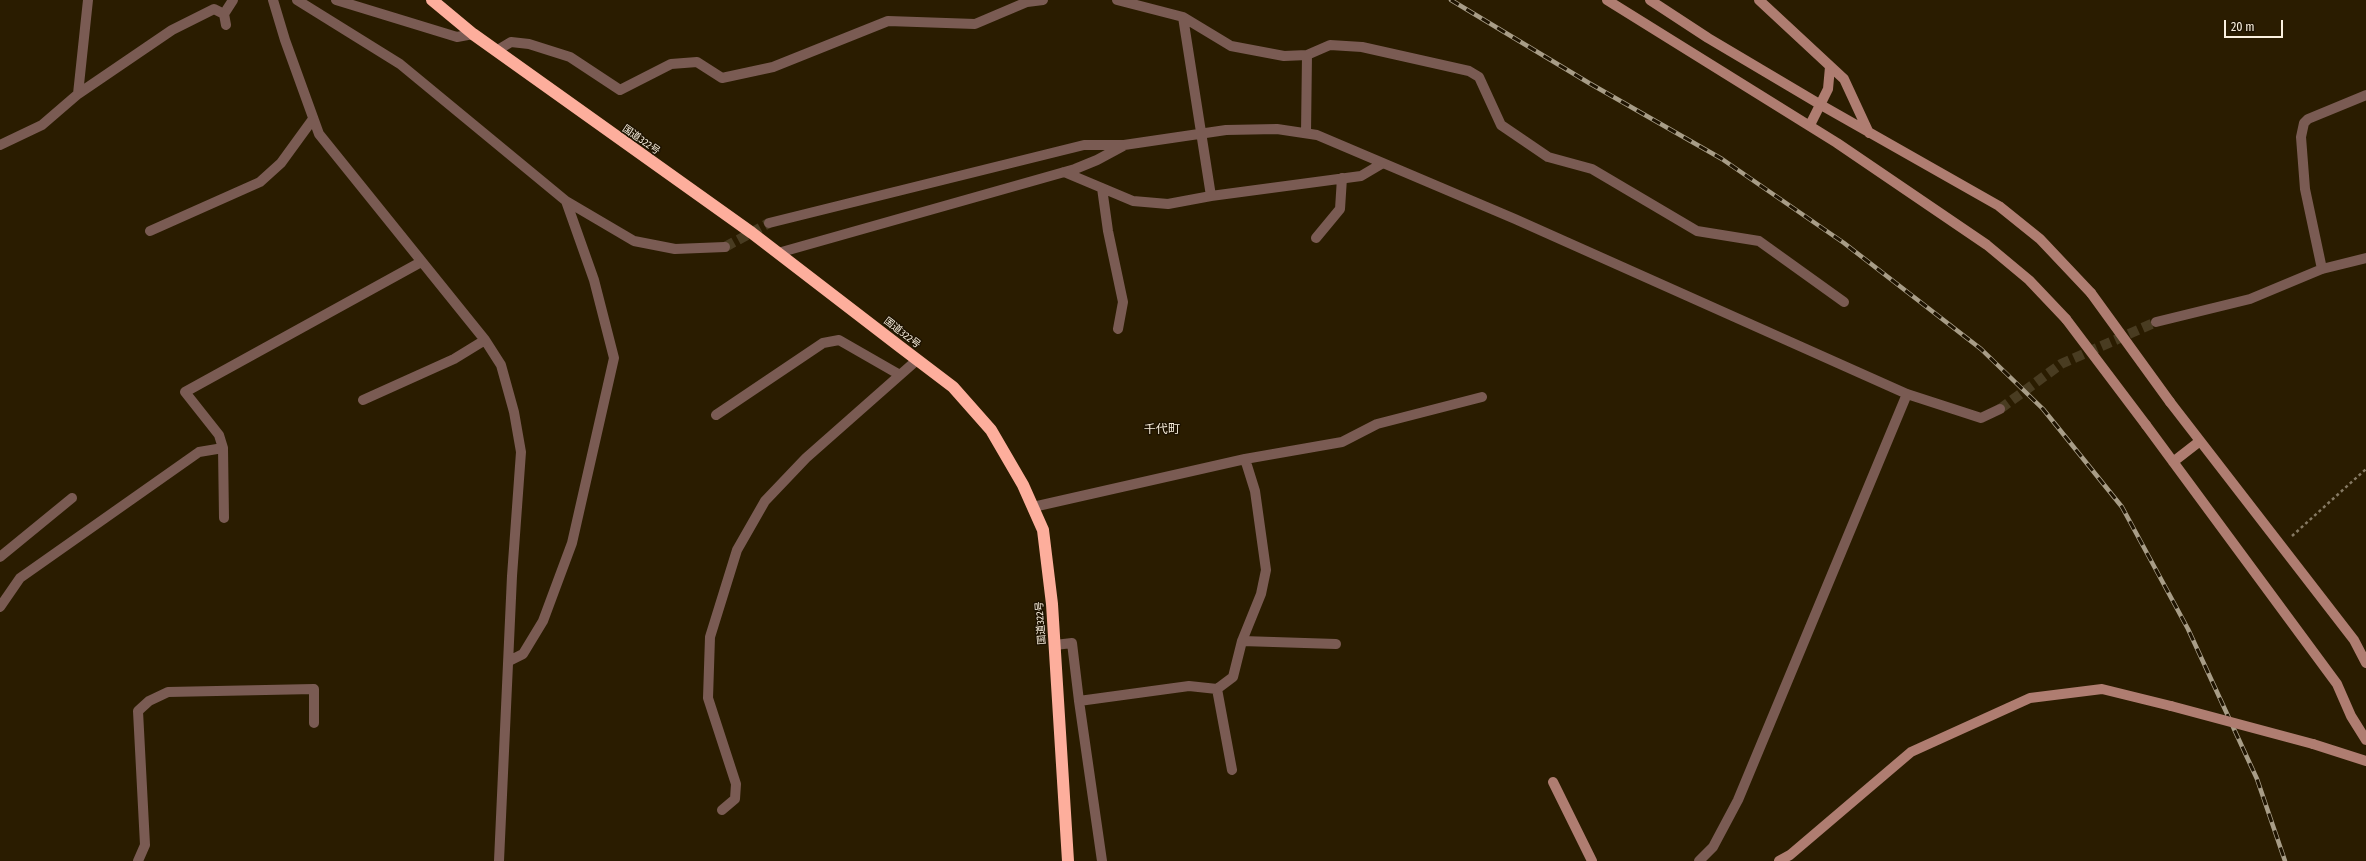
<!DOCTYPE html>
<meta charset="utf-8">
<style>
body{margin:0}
#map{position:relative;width:2366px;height:861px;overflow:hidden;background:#2a1c00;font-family:"Fira Sans Condensed",sans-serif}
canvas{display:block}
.scale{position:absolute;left:2224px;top:20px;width:59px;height:18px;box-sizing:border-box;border:2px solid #faf0df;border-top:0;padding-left:5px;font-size:12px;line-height:14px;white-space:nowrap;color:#faf0df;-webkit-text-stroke:3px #1e1300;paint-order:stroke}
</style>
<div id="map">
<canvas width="2366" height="861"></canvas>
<div class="scale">20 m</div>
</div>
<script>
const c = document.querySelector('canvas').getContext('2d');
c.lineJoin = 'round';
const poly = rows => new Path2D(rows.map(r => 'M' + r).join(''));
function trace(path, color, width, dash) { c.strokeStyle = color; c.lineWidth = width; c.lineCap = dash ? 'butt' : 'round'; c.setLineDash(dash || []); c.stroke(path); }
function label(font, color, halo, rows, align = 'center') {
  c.font = font + ' "Fira Sans Condensed","Noto Sans JP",sans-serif'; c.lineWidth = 3; c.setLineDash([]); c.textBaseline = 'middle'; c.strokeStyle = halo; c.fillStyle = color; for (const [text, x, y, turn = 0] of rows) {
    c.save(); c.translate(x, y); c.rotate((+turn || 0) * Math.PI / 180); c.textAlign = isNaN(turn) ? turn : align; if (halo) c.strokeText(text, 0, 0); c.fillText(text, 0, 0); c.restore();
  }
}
trace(poly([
 [725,247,769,223],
 [2000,409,2061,364,2156,322]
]), '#493c21', 10, [10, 5]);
trace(poly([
 [2292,536,2366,469]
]), '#867a63', 2.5, [3, 3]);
trace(poly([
 [273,0,285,40,319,134,485,340,501,365,514,412,521,452,512,576,499,861],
 [297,0,400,64,566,201,634,241,675,249,725,247],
 [336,0,457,37,473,34],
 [1117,0,1183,17,1231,46,1284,56,1307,55,1306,133],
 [226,25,224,14,233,0],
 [496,51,511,42,529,44,570,57,620,90,671,64,697,62,722,78,773,67,888,21,975,24,1027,2,1043,0],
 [1307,55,1330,45,1362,47,1469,71,1479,77,1501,125,1548,157,1592,169,1697,231,1759,241,1844,302],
 [78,94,172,30,214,9,224,14],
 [0,145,42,125,78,94,88,0],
 [1064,172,1133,201,1168,204,1211,196,1183,17],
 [1102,188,1108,231,1123,302,1118,329],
 [1211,196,1361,176,1383,163],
 [769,223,1084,145,1124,145,1226,130,1277,129,1317,135,1515,219,1907,394,1981,418,2000,409],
 [150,231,260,182,281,163,313,119],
 [1316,238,1340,209,1342,178],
 [778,253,1075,169,1097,160,1123,146],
 [2322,269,2305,189,2301,137,2304,123,2308,119,2366,95],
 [2156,322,2250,299,2322,269,2366,258],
 [363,400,454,359,485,340],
 [716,415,823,343,839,340,900,375],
 [223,448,219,435,185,392,421,262],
 [1033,507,1245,459,1342,442,1377,424,1482,397],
 [0,557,72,498],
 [0,607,20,578,199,452,223,448,224,518],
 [1242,641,1336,644],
 [1055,645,1072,643,1079,701,1189,686,1217,689],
 [509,661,523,654,543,621,572,543,614,358,594,280,566,201],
 [1079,701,1102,861],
 [1232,770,1217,689,1233,677,1242,641,1261,594,1266,570,1255,491,1245,459],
 [722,810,735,799,736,784,708,698,710,637,737,550,765,501,806,458,917,360],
 [138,861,145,845,138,711,149,701,168,692,314,689,314,723],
 [1699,861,1713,847,1738,800,1907,394]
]), '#7a5b53', 10);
trace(poly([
 [1607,0,1837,143,1987,245,2029,280,2066,319],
 [1650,0,1708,38,1821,105,1999,206,2040,239,2091,293],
 [1759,0,1844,79,1869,133],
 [1810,125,1828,89,1830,67],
 [2170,402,2354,640,2366,663],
 [2146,425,2337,684,2351,716,2366,740],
 [2173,462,2200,441],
 [2313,744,2366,761],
 [1553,782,1592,861],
 [1779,861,1790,855,1911,752,2030,698,2102,689,2171,706]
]), '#af7d71', 10);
trace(poly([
 [432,0,473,34,752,233,899,346,953,387,991,430,1023,485,1043,530,1052,604,1068,861]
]), '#fdae9c', 12);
const rail = poly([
 [1451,0,1589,83,1722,159,1844,243,1981,349,2043,409,2122,507,2188,629,2257,779,2285,861]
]);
trace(rail, '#a89d87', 4.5);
trace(rail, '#1e1300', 3, [9]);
trace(poly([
 [2091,293,2170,402],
 [2066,319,2146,425],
 [2171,706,2313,744]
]), '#af7d71', 10);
label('10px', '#faf0df', '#1e1300', [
 ["国道322号",641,140,35],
 ["国道322号",902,333,38],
 ["国道322号",1041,623,-94]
]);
label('12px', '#faf0df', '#1e1300', [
 ["千代町",1162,430]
]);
</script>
